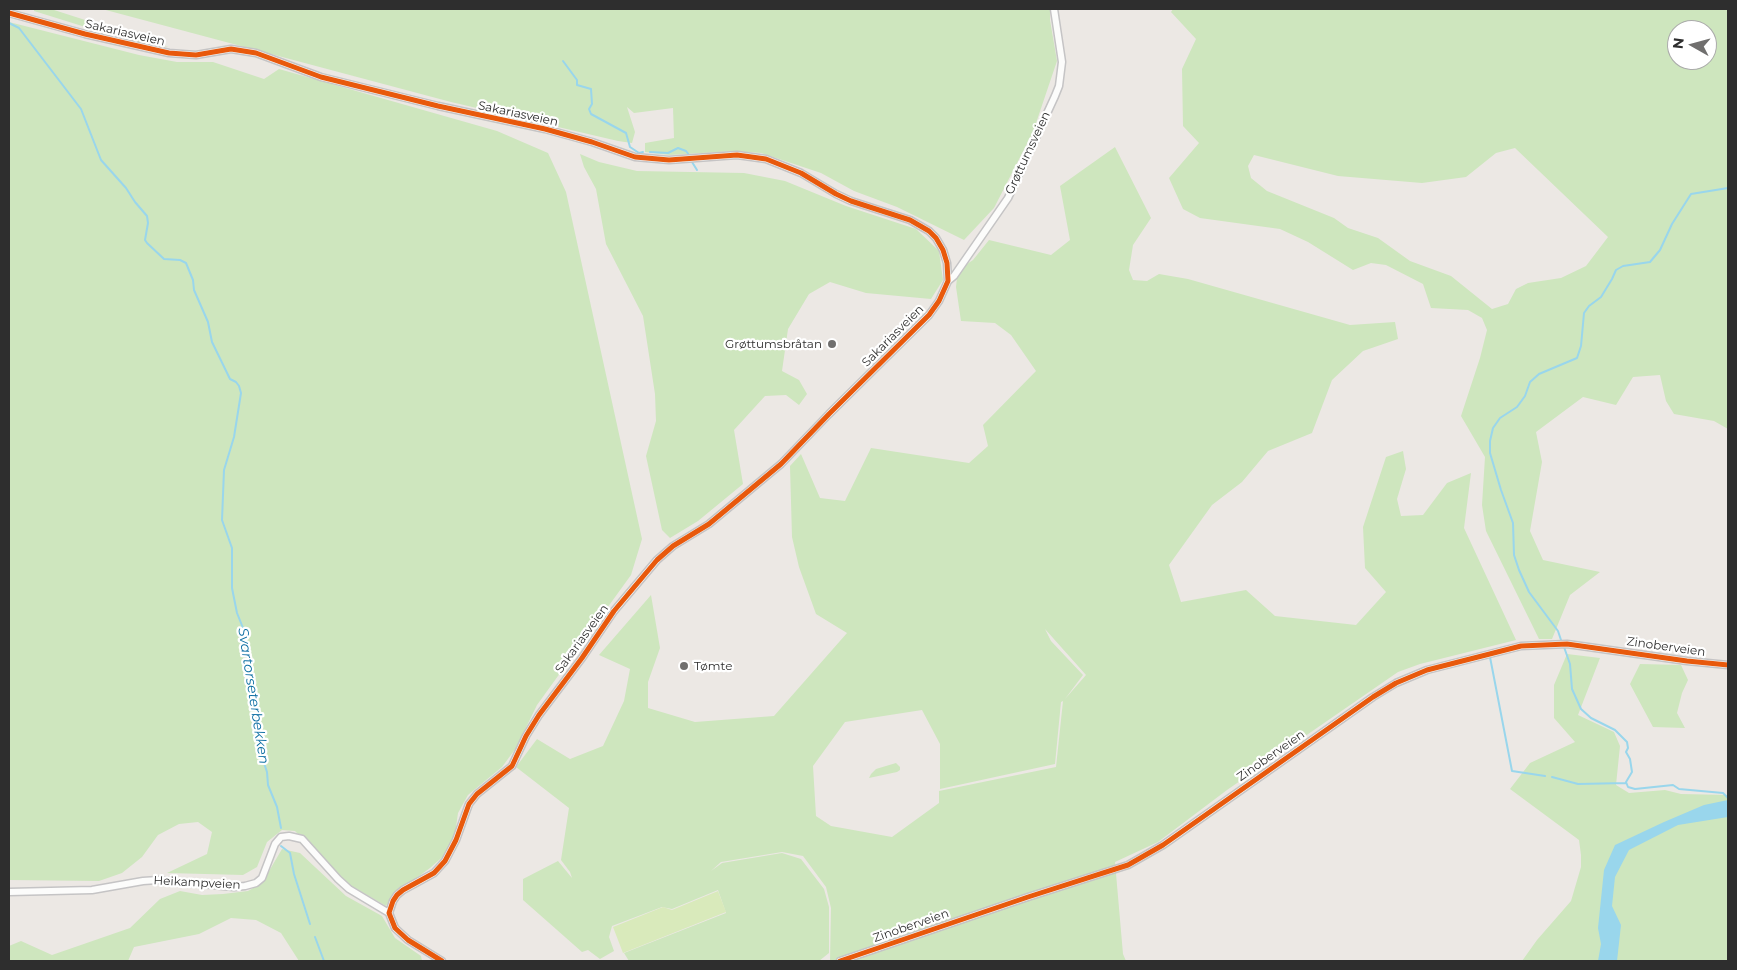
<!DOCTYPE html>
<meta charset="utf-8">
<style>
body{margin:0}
#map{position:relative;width:1737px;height:970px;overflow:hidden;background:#ece8e4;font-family:Montserrat,sans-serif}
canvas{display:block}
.frame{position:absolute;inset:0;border:10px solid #2e2e2e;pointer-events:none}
.north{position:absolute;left:1667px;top:20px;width:50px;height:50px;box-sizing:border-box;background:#fff;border:1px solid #ababab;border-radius:50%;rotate:277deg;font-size:14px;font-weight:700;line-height:20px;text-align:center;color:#2e2e2e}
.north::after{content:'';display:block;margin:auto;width:18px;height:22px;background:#706f6e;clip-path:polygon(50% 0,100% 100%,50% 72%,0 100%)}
</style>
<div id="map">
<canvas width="1737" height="970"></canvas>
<div class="frame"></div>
<div class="north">N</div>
</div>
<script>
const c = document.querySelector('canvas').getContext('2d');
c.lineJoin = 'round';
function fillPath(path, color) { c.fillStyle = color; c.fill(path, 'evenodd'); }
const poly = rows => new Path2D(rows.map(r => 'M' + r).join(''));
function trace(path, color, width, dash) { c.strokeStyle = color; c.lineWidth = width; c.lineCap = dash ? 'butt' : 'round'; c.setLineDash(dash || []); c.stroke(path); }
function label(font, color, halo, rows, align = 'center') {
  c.font = font + ' Montserrat,sans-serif'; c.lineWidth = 4.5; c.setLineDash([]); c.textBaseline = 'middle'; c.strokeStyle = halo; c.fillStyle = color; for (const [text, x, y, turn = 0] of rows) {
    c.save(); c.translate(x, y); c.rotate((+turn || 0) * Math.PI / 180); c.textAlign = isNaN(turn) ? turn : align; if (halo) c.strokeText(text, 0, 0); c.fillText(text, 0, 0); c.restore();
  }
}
fillPath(poly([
 [34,9,51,9,169,47,127,40,34,11],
 [102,9,1050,9,1050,20,1057,61,1033,132,994,208,964,240,897,207,854,191,821,173,761,153,734,151,670,155,645,152,645,143,674,138,673,108,634,113,627,107,635,132,632,143,618,141,451,102],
 [1173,9,1728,9,1728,429,1714,421,1674,414,1666,401,1660,375,1633,377,1616,405,1583,397,1536,432,1542,462,1530,531,1543,560,1600,572,1570,595,1552,639,1539,639,1486,531,1482,505,1485,457,1461,416,1480,358,1487,330,1482,318,1468,310,1431,308,1423,284,1386,265,1371,263,1353,270,1308,242,1280,229,1200,218,1183,209,1169,178,1199,143,1183,126,1182,69,1196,39,1171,12],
 [1677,30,1707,30,1707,60,1677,60],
 [1515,148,1608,237,1586,266,1561,278,1528,283,1516,289,1508,304,1492,309,1451,276,1410,261,1378,238,1348,228,1334,218,1267,191,1251,178,1248,166,1254,155,1338,176,1422,183,1466,177,1496,153],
 [9,22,139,55,177,62,213,62,264,79,279,69,497,131,548,153,566,192,642,539,631,575,537,705,516,748,502,767,468,795,458,813,455,834,447,853,430,868,392,896,386,906,343,881,295,831,282,830,267,842,257,867,243,875,167,873,207,854,212,832,198,822,179,824,158,835,142,857,122,873,99,881,9,880],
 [1115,147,1151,218,1133,245,1129,270,1133,280,1147,281,1159,274,1188,279,1350,325,1395,322,1398,339,1363,351,1332,380,1312,433,1268,451,1242,482,1212,505,1169,565,1181,602,1246,590,1275,616,1356,625,1386,592,1365,568,1363,527,1386,457,1403,451,1406,469,1397,499,1401,516,1423,515,1447,483,1471,473,1464,528,1516,640,1420,664,1398,672,1227,790,1158,842,1115,862,1123,954,1126,961,830,961,831,908,826,887,803,856,782,852,721,862,711,871,722,863,782,853,801,859,824,889,829,907,829,953,819,961,629,961,624,953,726,913,718,890,672,909,662,907,612,926,609,937,614,951,600,959,588,950,582,952,523,900,523,879,558,861,572,878,570,872,561,860,569,808,516,767,537,739,570,759,603,746,624,701,630,669,599,655,651,595,660,648,648,682,648,708,695,722,774,716,847,633,816,614,799,567,792,537,790,466,801,454,820,498,845,501,871,448,969,463,988,446,983,425,1036,371,1011,335,995,323,961,321,956,287,957,278,961,268,973,260,989,240,1051,255,1070,240,1060,186],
 [1045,629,1086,675,1065,699,1083,675,1051,641],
 [1063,701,1056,767,939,791,939,803,892,837,831,826,816,816,813,766,845,722,922,710,940,744,942,743,940,744,940,789,1055,764,1061,702],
 [580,154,599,162,637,171,744,173,785,181,846,206,916,229,939,251,943,280,931,299,866,293,830,282,809,294,788,329,782,371,799,380,807,394,799,405,786,395,765,396,734,430,743,484,698,521,670,538,662,530,646,456,656,421,655,394,643,316,606,244,596,189,584,167],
 [1567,654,1600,658,1578,715,1614,732,1620,746,1616,785,1629,793,1665,790,1681,794,1728,795,1728,961,1522,961,1537,940,1571,901,1581,867,1581,855,1579,840,1510,789,1530,763,1575,742,1554,718,1554,685],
 [1640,664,1681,665,1688,680,1682,693,1677,713,1685,728,1653,727,1630,684],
 [896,763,900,767,900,770,897,772,869,778,871,774,876,769],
 [282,849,300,853,346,896,382,916,395,938,421,956,422,961,299,961,281,933,256,920,231,918,199,934,134,947,128,961,9,961,9,946,21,941,52,955,130,928,160,899,180,891,202,895,223,894,248,891,262,883]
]), '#cee6be');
fillPath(poly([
 [718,891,726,912,623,953,613,927,663,907,672,910]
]), '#d9eabb');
fillPath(poly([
 [1728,800,1728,817,1678,825,1629,850,1615,877,1612,906,1621,925,1617,961,1598,961,1601,944,1598,928,1604,870,1615,845,1664,822,1704,805]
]), '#99d6ec');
trace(poly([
 [9,23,19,28,81,109,101,160,126,188,135,202,147,216,148,223,145,240,147,243,164,259,180,260,186,263,193,280,194,290,208,322,212,342,230,379,236,382,239,386,241,393,234,437,224,470,222,520,232,548,232,588,237,613,245,633,252,695,256,708,261,754,267,772,268,785,277,807,281,828],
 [563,61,577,80,577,85,591,89,592,104,589,109,591,114,626,133,630,147,639,153,643,152],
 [650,152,668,153,678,148,686,151,689,155],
 [692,162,697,170],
 [1562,643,1558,631,1529,592,1519,570,1514,555,1513,523,1501,490,1490,453,1490,441,1493,428,1500,418,1517,407,1525,396,1530,382,1539,374,1577,358,1581,346,1584,313,1589,306,1601,297,1612,279,1616,270,1623,266,1650,262,1660,250,1672,224,1691,194,1728,188],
 [1564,647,1570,664,1572,689,1581,709,1591,718,1615,730,1627,742,1628,748,1626,752,1630,759,1632,772,1626,782,1628,787,1635,789,1673,785,1679,789,1723,793,1728,798],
 [1490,657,1512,771,1545,776],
 [1552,777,1578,784,1626,783],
 [281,846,290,853,294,874,310,924],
 [315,937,324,961]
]), '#99d6ec', 2);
const street = poly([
 [9,13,85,34,169,53,196,55,231,49,256,53,321,77,438,106,545,129,592,142,635,157,669,160,737,155,766,159,801,173,836,194,851,201,910,220,929,231,936,238,943,250,947,263,948,281,939,301,929,315,829,414,781,464,709,524,673,546,657,560,614,611,582,658,539,715,526,736,512,766,477,794,469,804,456,840,445,861,434,873,403,890,397,895,393,901,389,913,395,928,408,940,442,961],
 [948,281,954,276,1008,198,1055,96,1059,86,1062,62,1054,9],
 [9,892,92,890,143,881,158,880,234,887,245,886,256,883,262,878,275,844,281,837,289,836,302,839,338,879,349,889,389,913],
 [840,961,1028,897,1128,865,1163,845,1373,697,1396,683,1427,670,1521,646,1567,644,1687,661,1728,665]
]);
trace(street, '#c5c4c5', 9);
trace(street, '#fcfcfb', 6);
trace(poly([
 [9,13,85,34,169,53,196,55,231,49,256,53,321,77,438,106,545,129,592,142,635,157,669,160,737,155,766,159,801,173,836,194,851,201,910,220,929,231,936,238,943,250,947,263,948,281,939,301,929,315,829,414,781,464,709,524,673,546,657,560,614,611,582,658,539,715,526,736,512,766,477,794,469,804,456,840,445,861,434,873,403,890,397,895,393,901,389,913,395,928,408,940,442,961],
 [840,961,1028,897,1128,865,1163,845,1373,697,1396,683,1427,670,1521,646,1567,644,1687,661,1728,665]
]), '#e8590c', 5);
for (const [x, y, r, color] of [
 [832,344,5,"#706f6e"],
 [684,666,5,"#706f6e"]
]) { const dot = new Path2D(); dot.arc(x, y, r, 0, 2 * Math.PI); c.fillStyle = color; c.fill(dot); trace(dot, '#fff', 2); }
label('12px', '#2e2e2e', '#fff', [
 ["Sakariasveien",125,33,13],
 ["Sakariasveien",518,114,12],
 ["Grøttumsveien",1028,153,-65],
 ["Sakariasveien",893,336,-45],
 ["Sakariasveien",582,639,-54],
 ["Zinoberveien",1666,647,8],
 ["Zinoberveien",1271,756,-35],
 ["Heikampveien",197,883,3],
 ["Zinoberveien",911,926,-19]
]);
label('12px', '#2e2e2e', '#fff', [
 ["Grøttumsbråtan",822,344],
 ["Tømte",694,666,"left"]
], 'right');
label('italic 14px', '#0d6fa3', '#fff', [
 ["Svartorseterbekken",253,696,81]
]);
</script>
